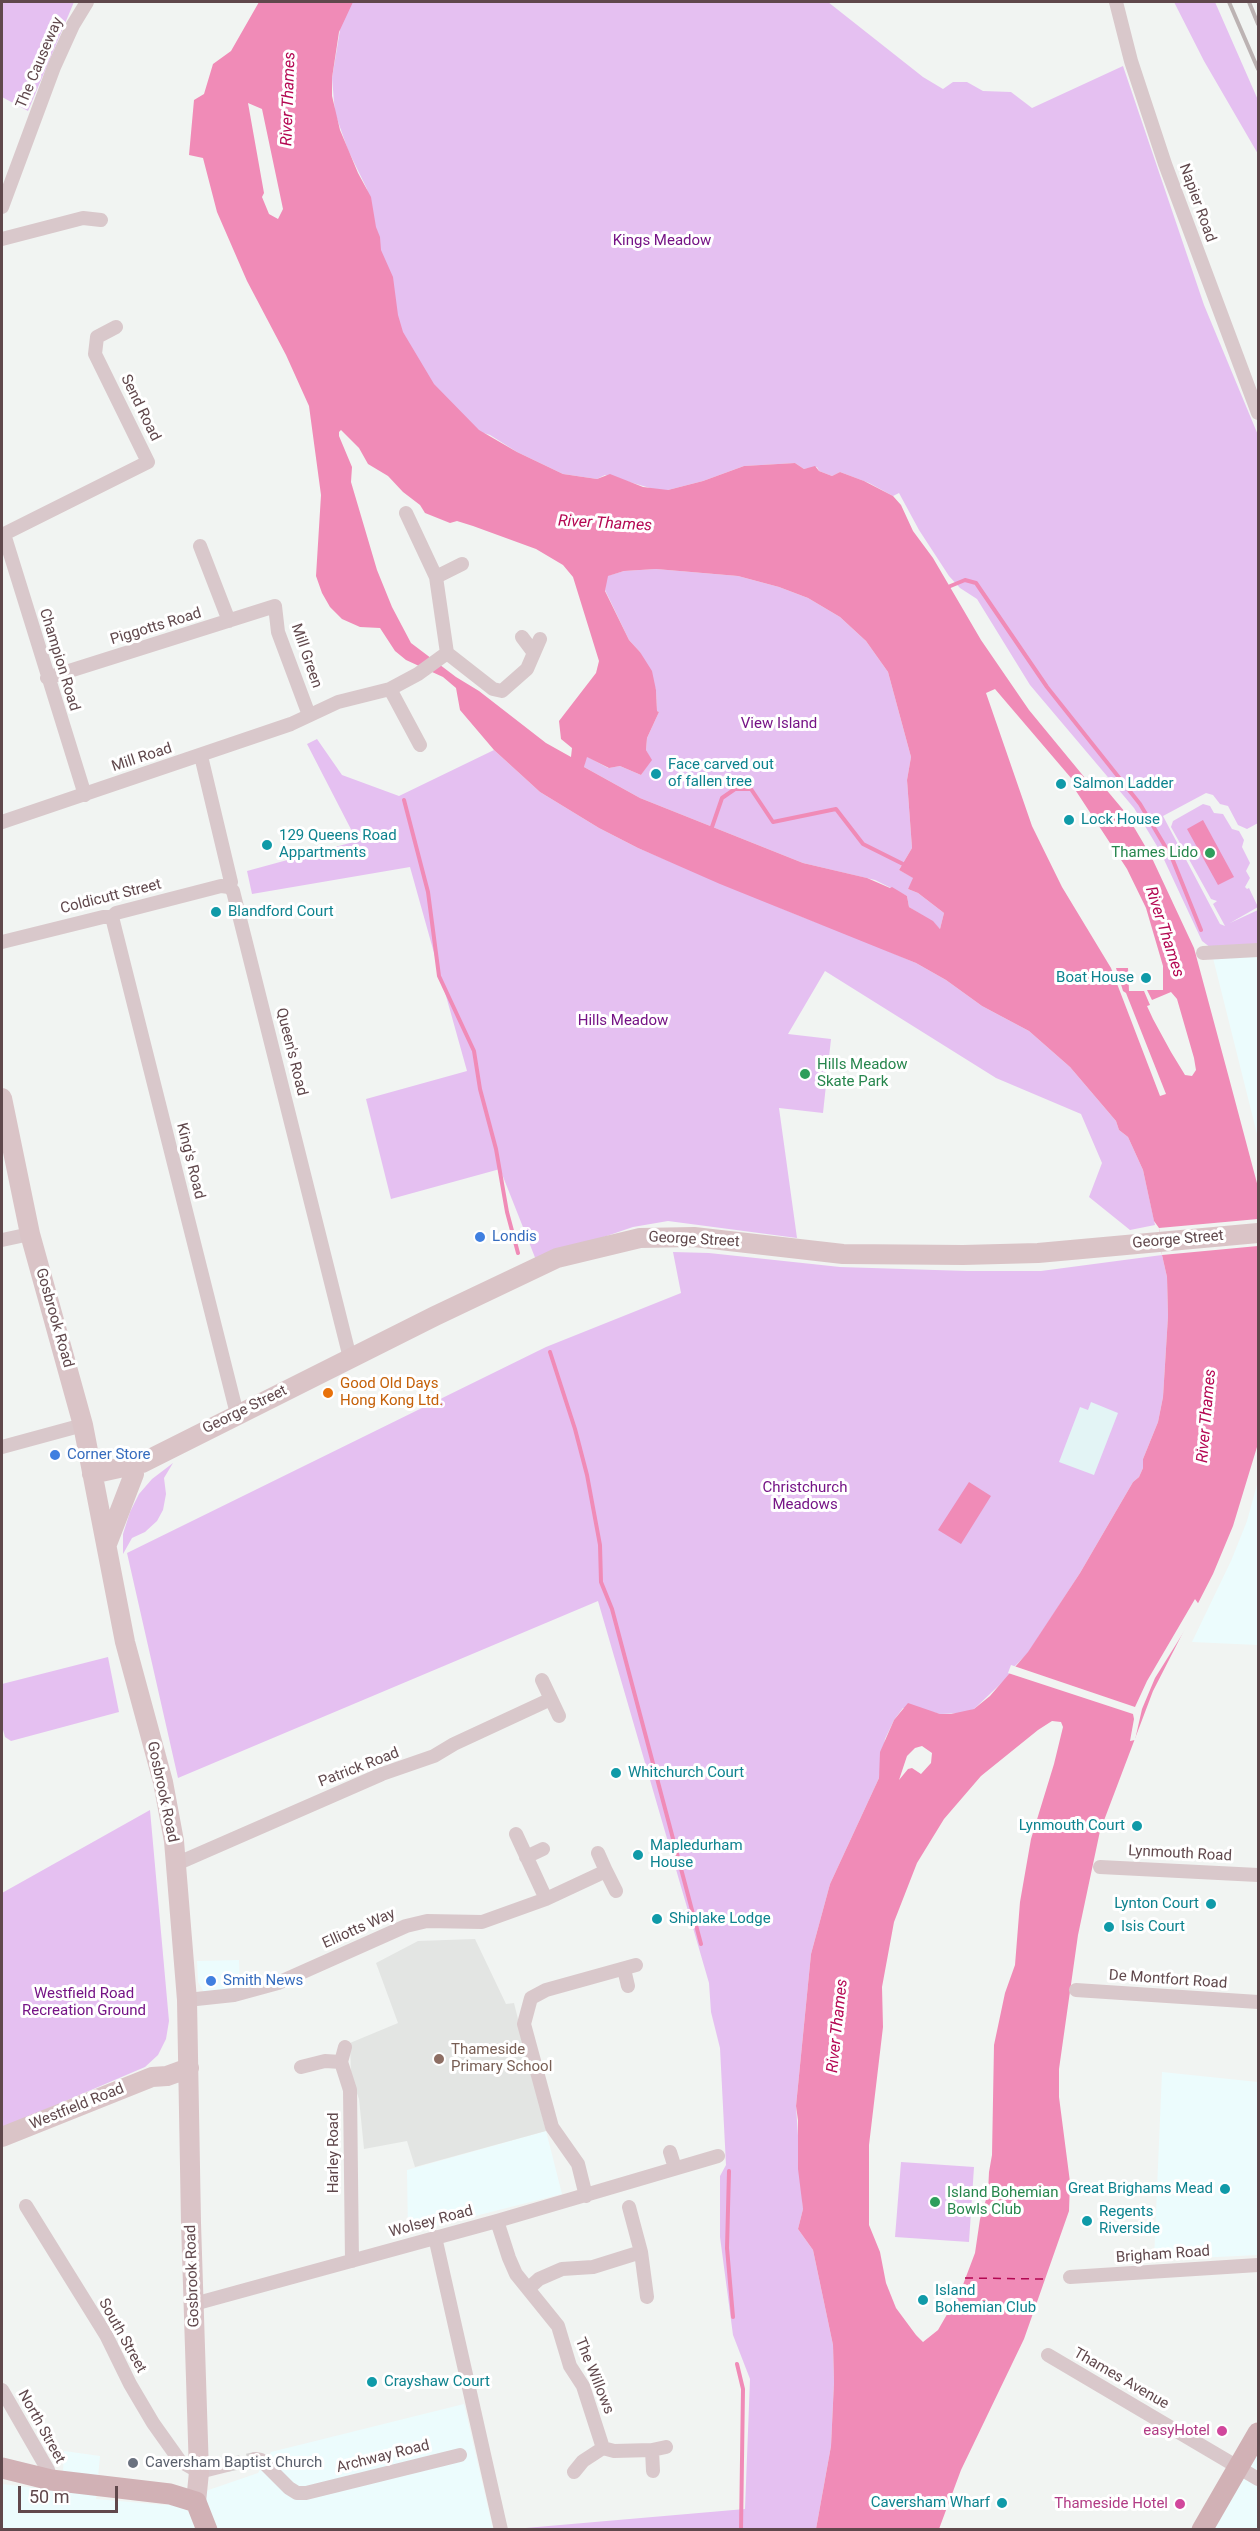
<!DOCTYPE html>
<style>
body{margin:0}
#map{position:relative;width:1260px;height:2531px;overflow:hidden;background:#f1f4f2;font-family:Roboto,sans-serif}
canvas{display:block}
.frame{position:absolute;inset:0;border:3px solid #60484c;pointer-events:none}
.scale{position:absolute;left:18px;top:2486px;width:100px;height:27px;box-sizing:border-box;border:3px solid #60484c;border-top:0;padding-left:8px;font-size:18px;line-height:21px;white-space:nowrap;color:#60484c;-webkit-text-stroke:4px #fff;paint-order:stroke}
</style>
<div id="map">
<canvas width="1260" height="2531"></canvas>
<div class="frame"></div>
<div class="scale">50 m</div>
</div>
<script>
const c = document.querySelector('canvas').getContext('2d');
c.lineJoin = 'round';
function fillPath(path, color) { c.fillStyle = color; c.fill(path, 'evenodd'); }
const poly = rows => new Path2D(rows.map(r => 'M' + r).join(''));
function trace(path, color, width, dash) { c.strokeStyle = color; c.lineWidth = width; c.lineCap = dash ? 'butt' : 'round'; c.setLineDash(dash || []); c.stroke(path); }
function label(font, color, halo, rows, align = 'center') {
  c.font = font + ' Roboto,sans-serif'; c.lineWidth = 6; c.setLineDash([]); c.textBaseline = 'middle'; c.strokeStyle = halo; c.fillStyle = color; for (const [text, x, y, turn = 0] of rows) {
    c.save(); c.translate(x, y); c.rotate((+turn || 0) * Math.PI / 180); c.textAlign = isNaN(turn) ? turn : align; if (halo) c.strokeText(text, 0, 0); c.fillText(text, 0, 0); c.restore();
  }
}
fillPath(poly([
 [1258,955,1258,1138,1213,958],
 [1258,1481,1258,1645,1192,1642,1231,1561,1247,1521],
 [239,1960,240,1990,204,1992,198,1982,197,1961],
 [1162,2072,1258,2082,1258,2255,1154,2260],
 [546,2131,562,2194,408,2233,407,2170],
 [464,2404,493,2529,2,2530,2,2484,62,2491,64,2451,100,2456,96,2499,165,2505,258,2473,271,2452],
 [1258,2446,1258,2529,1213,2530]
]), '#ecfcfd');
fillPath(poly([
 [475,1939,506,2004,514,2003,546,2131,415,2167,407,2141,364,2149,359,2099,351,2076,350,2043,398,2023,376,1963,418,1941]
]), '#e3e5e3');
fillPath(poly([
 [2,2,74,2,28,111,2,97],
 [333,2,828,2,923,77,943,89,953,82,967,82,983,91,1011,92,1032,108,1123,66,1204,305,1258,435,1258,823,1247,829,1238,825,1228,806,1220,804,1213,795,1206,793,1163,816,1220,924,1225,926,1213,904,1217,901,1211,899,1171,827,1173,821,1203,804,1210,806,1214,813,1223,814,1232,829,1239,831,1244,840,1242,847,1250,863,1246,871,1250,878,1245,887,1247,889,1249,888,1258,907,1230,923,1258,910,1258,948,1211,948,1202,941,1160,851,1134,808,1030,685,977,599,960,588,949,576,919,530,899,493,893,496,869,483,840,472,832,476,819,471,817,467,804,469,795,463,744,466,703,481,668,490,657,490,605,475,597,479,563,474,517,452,490,435,471,429,467,419,418,371,383,286,367,189,348,150,335,113,332,78,340,30],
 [1174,2,1215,2,1258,100,1258,154,1204,61],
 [656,569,738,576,779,587,808,598,840,617,866,641,888,672,911,757,907,780,912,848,899,870,914,878,908,889,918,893,944,913,940,929,933,922,909,907,907,896,875,880,803,863,640,798,584,767,586,756,608,768,620,766,641,775,651,760,646,750,647,738,659,712,657,711,656,690,640,652,629,640,605,590,607,576,624,571],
 [317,739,342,775,399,796,494,750,540,792,599,828,638,848,800,916,857,938,916,963,946,980,982,1006,1029,1031,1070,1067,1116,1121,1119,1130,1128,1137,1143,1170,1155,1225,1130,1230,1089,1197,1102,1163,1081,1114,996,1078,825,971,788,1034,831,1039,823,1113,779,1108,797,1238,668,1221,633,1227,536,1260,500,1169,391,1199,366,1099,467,1071,410,867,252,894,247,871,357,841,307,744],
 [673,1252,709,1253,840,1267,967,1271,1041,1271,1162,1255,1167,1277,1168,1316,1163,1397,1158,1422,1143,1459,1143,1468,1139,1477,1133,1482,1080,1573,1028,1653,1014,1667,1011,1674,974,1709,964,1713,940,1714,924,1710,903,1708,894,1720,885,1739,879,1778,830,1884,811,1954,796,2106,803,2209,798,2229,813,2250,833,2345,834,2382,831,2446,816,2529,514,2529,745,2509,750,2379,733,2335,720,2237,720,2176,726,2165,720,2048,711,2012,709,1983,598,1601,178,1778,127,1553,546,1347,681,1293],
 [173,1463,164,1478,166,1494,163,1510,157,1521,145,1532,132,1538,123,1554,123,1534,130,1512,139,1494,152,1479],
 [108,1657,119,1712,11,1741,5,1737,2,1726,2,1684],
 [150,1810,169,2021,166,2039,158,2055,145,2067,2,2128,2,1893],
 [901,2162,974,2167,969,2242,895,2237]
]), '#e5c0f1');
fillPath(poly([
 [1091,1402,1118,1413,1094,1475,1059,1462,1080,1407,1088,1410]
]), '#e3f4f5');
fillPath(poly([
 [259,2,353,2,339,32,332,78,332,96,340,130,358,173,371,197,376,227,380,237,381,250,393,277,398,315,403,332,434,384,479,430,517,452,563,474,597,479,610,474,643,487,668,490,703,481,744,466,795,463,804,469,815,466,819,471,832,476,840,472,864,481,893,496,901,505,913,531,933,558,981,640,1029,710,1085,778,1094,775,1125,812,1151,856,1194,948,1229,1078,1258,1187,1257,1447,1233,1526,1213,1574,1153,1691,1100,1831,1078,1935,1059,2069,1059,2097,1070,2182,1069,2211,1024,2339,961,2470,939,2529,816,2529,831,2446,834,2382,833,2345,813,2250,798,2229,803,2209,798,2169,798,2120,796,2106,811,1954,830,1884,879,1778,880,1752,894,1720,908,1703,940,1714,951,1714,974,1709,990,1696,1028,1652,1080,1573,1133,1482,1139,1477,1143,1468,1143,1459,1158,1422,1163,1397,1168,1316,1167,1277,1162,1255,1159,1228,1154,1221,1143,1170,1128,1137,1119,1130,1116,1121,1070,1067,1029,1031,982,1006,946,980,916,963,720,884,638,848,599,828,540,792,494,750,460,710,456,688,443,677,406,660,395,651,380,628,360,627,342,619,330,607,322,593,316,576,321,495,309,406,286,355,247,281,217,212,203,158,189,155,194,100,204,94,213,64,231,51],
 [248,103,262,109,283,209,278,219,269,214,262,197,264,193],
 [341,430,359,448,368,464,388,476,403,492,420,505,425,513,450,523,457,521,473,526,536,549,563,565,573,577,599,661,596,673,559,721,561,739,572,748,571,757,546,743,479,691,456,677,411,643,392,607,377,570,351,482,352,467,339,436,339,432],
 [656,569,738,576,779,587,808,598,840,617,866,641,888,672,911,757,907,780,912,848,899,870,913,878,908,889,918,893,944,913,940,929,933,921,909,907,907,896,892,887,890,888,867,878,803,863,640,798,584,767,587,757,609,768,620,766,641,775,652,760,646,750,647,738,659,712,657,711,656,690,652,671,640,652,629,640,605,591,608,576,624,571],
 [995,689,1077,785,1076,791,1127,869,1146,908,1163,966,1163,990,1147,990,1152,1000,1171,992,1177,999,1194,1058,1196,1070,1192,1076,1185,1075,1171,1052,1153,1019,1147,1006,1150,1005,1144,991,1129,991,1128,968,1111,968,1062,887,1032,826,986,693],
 [1052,1721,1061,1722,1063,1727,1054,1764,1031,1839,1020,1902,1015,1965,1005,1993,994,2045,992,2155,989,2172,988,2193,980,2219,975,2253,961,2290,938,2330,923,2342,916,2335,896,2308,886,2283,880,2252,869,2225,869,2145,883,2027,882,1987,894,1922,917,1863,944,1819,981,1776,1038,1730],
 [922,1746,932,1753,931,1763,921,1774,912,1768,908,1769,899,1780,907,1756,915,1748],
 [1203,820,1234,877,1218,885,1187,829],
 [969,1482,991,1496,961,1544,938,1530]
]), '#f08bb7');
fillPath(poly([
 [1111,968,1116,968,1123,991,1126,993,1166,1094,1160,1096],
 [1258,1219,1258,1246,1162,1255,1159,1228],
 [1195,1599,1200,1606,1155,1678,1142,1709,1135,1740,1130,1741,1134,1719,1133,1714,1008,1673,1011,1665,1135,1707,1147,1681]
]), '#f1f4f2');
trace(poly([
 [948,587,965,580,976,583,1047,687,1140,804,1172,858,1201,930],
 [404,800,428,892,439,976,474,1051,480,1089,496,1149,507,1212,518,1253],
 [712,827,722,798,735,789,751,789,773,822,836,809,863,844,903,864],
 [550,1352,575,1429,587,1475,600,1545,601,1582,612,1609,701,1944],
 [729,2171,727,2248,733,2317],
 [737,2364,743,2389,741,2530]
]), '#f08bb7', 4);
trace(poly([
 [965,2278,1045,2279]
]), '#b40752', 1.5, [8, 6]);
trace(poly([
 [227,2465,255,2459]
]), '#d4d2d1', 14, [14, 7]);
trace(poly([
 [1116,2,1131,61,1165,164,1258,413],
 [2,207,54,67,73,25,87,2],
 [2,239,83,218,101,220],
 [4,534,85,795],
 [2,535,148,462,95,354,97,337,116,327],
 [200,546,229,621],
 [436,577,462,564],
 [522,637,534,653],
 [447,653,493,689,502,691,527,669,540,639],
 [47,678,275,606,278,632,309,715],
 [390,689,420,745],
 [201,756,231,882,229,887,233,891,350,1358],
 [2,822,291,724,338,702,390,689,418,674,447,653,436,577,406,513],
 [112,917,237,1414],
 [2,942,103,917,112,917,116,913,221,886,229,887],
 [1203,953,1258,950],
 [2,1240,30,1234],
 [2,1447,83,1425],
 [542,1680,559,1716],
 [516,1834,546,1899],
 [526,1857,543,1849],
 [176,1864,382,1774,434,1756,454,1744,551,1699],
 [1100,1867,1258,1875],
 [606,1871,616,1891],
 [624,1969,628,1986],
 [1076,1990,1258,2002],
 [187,2000,234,1995,278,1983,406,1926,427,1921,482,1922,546,1899,606,1871,598,1853],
 [345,2047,341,2062,350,2090,352,2261],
 [301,2067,325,2061,341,2062],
 [670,2152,675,2168],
 [586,2196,578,2164,552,2127,524,2024,531,1998,546,1990,636,1965],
 [26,2206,106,2335,130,2384,153,2423,180,2461,199,2472,227,2465],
 [629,2207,641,2252,647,2297],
 [497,2221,509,2258,516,2274,558,2326,570,2366,583,2386,603,2448,583,2461,574,2472],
 [435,2237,501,2530],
 [1070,2277,1258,2265],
 [528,2289,539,2279,562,2269,593,2267,641,2252],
 [194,2304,497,2221,718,2156],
 [1048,2355,1258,2479],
 [2,2390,48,2470,51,2480],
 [603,2448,614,2451,652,2450],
 [255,2459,261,2460,289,2488,297,2493,306,2493,460,2455],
 [653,2471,652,2450,666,2447]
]), '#d9c8cb', 14);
trace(poly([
 [2,1098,30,1234,83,1425,125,1642,163,1782,174,1841,187,2000,191,2223,199,2472,196,2502],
 [92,1474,142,1463,435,1316,557,1258,640,1238,694,1237,843,1254,963,1255,1038,1253,1258,1233],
 [107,1544,134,1474],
 [2,2137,152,2077,167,2076,189,2068]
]), '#dac4c7', 20);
trace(poly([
 [2,2468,51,2480,170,2494,196,2502,207,2530],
 [1202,2530,1258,2433]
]), '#d1b1b5', 21);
trace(poly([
 [1229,2,1258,69],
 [1249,2,1258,24]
]), '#bcb3b3', 4);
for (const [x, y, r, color] of [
 [656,774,6,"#0f9aa8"],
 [1061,784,6,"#0f9aa8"],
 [1069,820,6,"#0f9aa8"],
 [267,845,6,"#0f9aa8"],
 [1210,853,6,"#2e9e5b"],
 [216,912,6,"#0f9aa8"],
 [1146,978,6,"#0f9aa8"],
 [805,1074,6,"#2e9e5b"],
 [480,1237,6,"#3f7fe0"],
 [328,1393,6,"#e8710a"],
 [55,1455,6,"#3f7fe0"],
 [616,1773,6,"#0f9aa8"],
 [1137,1826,6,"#0f9aa8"],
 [638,1855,6,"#0f9aa8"],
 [1211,1904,6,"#0f9aa8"],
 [657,1919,6,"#0f9aa8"],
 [1109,1927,6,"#0f9aa8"],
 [211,1981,6,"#3f7fe0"],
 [439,2059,6,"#8d6e63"],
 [1225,2189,6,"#0f9aa8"],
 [935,2202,6,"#2e9e5b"],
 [1087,2221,6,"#0f9aa8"],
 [923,2300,6,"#0f9aa8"],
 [372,2382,6,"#0f9aa8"],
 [1222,2431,6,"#d1479c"],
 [133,2463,6,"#6b7280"],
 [1002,2503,6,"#0f9aa8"],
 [1180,2504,6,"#d1479c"]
]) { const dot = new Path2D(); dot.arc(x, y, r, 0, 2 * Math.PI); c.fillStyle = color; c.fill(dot); trace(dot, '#fff', 2); }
label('15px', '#60484c', '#fff', [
 ["The Causeway",40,63,-67],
 ["Napier Road",1197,203,70],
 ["Send Road",140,408,64],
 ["Piggotts Road",156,627,-17],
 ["Mill Green",306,656,71],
 ["Champion Road",59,660,73],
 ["Mill Road",142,758,-18],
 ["Coldicutt Street",111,897,-14],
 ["Queen's Road",291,1052,76],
 ["King's Road",190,1161,76],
 ["George Street",694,1240,3],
 ["George Street",1178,1240,-5],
 ["Gosbrook Road",54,1318,74],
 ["George Street",245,1410,-26],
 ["Patrick Road",359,1768,-21],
 ["Gosbrook Road",162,1792,78],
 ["Lynmouth Road",1180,1854,3],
 ["Elliotts Way",359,1929,-24],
 ["De Montfort Road",1168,1980,4],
 ["Westfield Road",77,2107,-22],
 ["Harley Road",334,2153,-90],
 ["Wolsey Road",431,2222,-15],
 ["Brigham Road",1163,2255,-4],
 ["Gosbrook Road",193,2276,-92],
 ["South Street",122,2336,61],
 ["The Willows",594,2376,68],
 ["Thames Avenue",1121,2379,30],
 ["North Street",41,2427,61],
 ["Archway Road",383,2457,-14]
]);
label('15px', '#761486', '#fff', [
 ["Kings Meadow",662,241],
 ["View Island",779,724],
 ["Hills Meadow",623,1021],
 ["Christchurch",805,1488],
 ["Meadows",805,1505],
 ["Westfield Road",84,1994],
 ["Recreation Ground",84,2011]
]);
label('15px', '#0d838f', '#fff', [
 ["Face carved out",668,765],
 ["of fallen tree",668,782],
 ["Salmon Ladder",1073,784],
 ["Lock House",1081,820],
 ["129 Queens Road",279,836],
 ["Appartments",279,853],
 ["Blandford Court",228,912],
 ["Boat House",1134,978,"right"],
 ["Whitchurch Court",628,1773],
 ["Lynmouth Court",1125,1826,"right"],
 ["Mapledurham",650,1846],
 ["House",650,1863],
 ["Lynton Court",1199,1904,"right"],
 ["Shiplake Lodge",669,1919],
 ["Isis Court",1121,1927],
 ["Great Brighams Mead",1213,2189,"right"],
 ["Regents",1099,2212],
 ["Riverside",1099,2229],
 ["Island",935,2291],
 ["Bohemian Club",935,2308],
 ["Crayshaw Court",384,2382],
 ["Caversham Wharf",990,2503,"right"]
], 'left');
label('15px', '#27864d', '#fff', [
 ["Thames Lido",1198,853,"right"],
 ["Hills Meadow",817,1065],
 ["Skate Park",817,1082],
 ["Island Bohemian",947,2193],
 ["Bowls Club",947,2210]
], 'left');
label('15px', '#366cbe', '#fff', [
 ["Londis",492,1237],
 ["Corner Store",67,1455],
 ["Smith News",223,1981]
], 'left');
label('15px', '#c56008', '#fff', [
 ["Good Old Days",340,1384],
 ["Hong Kong Ltd.",340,1401]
], 'left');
label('15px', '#785e54', '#fff', [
 ["Thameside",451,2050],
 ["Primary School",451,2067]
], 'left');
label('15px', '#b23c85', '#fff', [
 ["easyHotel",1210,2431],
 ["Thameside Hotel",1168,2504]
], 'right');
label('15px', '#5b616d', '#fff', [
 ["Caversham Baptist Church",145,2463]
], 'left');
label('italic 16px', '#b40752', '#fff', [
 ["River Thames",289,99,-88],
 ["River Thames",605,524,3],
 ["River Thames",1164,932,72],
 ["River Thames",1207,1416,-85],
 ["River Thames",838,2026,-84]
]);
</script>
